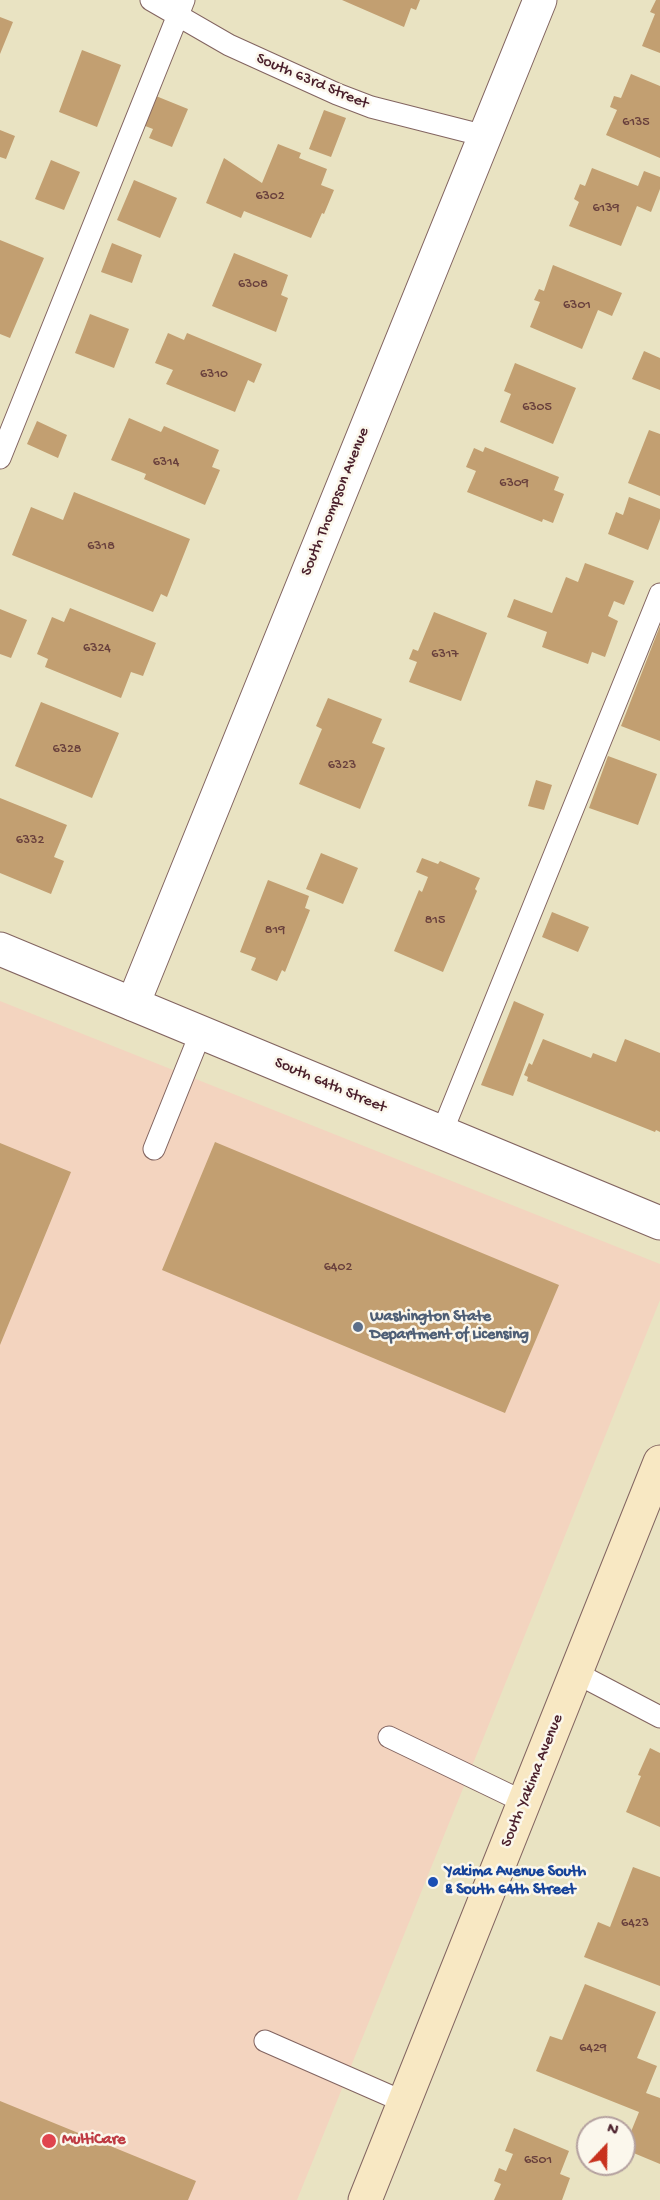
<!DOCTYPE html>
<style>
body{margin:0}
#map{position:relative;width:660px;height:2200px;overflow:hidden;background:#e9e3c2;font-family:"Gochi Hand",sans-serif}
canvas{display:block}
.north{position:absolute;left:576px;top:2116px;width:60px;height:60px;box-sizing:border-box;background:#fbf7ec;border:2px solid #b4a19f;border-radius:50%;rotate:22deg;font-size:16px;font-weight:700;line-height:24px;text-align:center;color:#4a1f2b}
.north::after{content:'';display:block;margin:auto;width:21px;height:27px;background:#c8321e;clip-path:polygon(50% 0,100% 100%,50% 72%,0 100%)}
</style>
<div id="map">
<canvas width="660" height="2200"></canvas>
<div class="north">N</div>
</div>
<script>
const c = document.querySelector('canvas').getContext('2d');
c.lineJoin = 'round';
function fillPath(path, color) { c.fillStyle = color; c.fill(path, 'evenodd'); }
const poly = rows => new Path2D(rows.map(r => 'M' + r).join(''));
function trace(path, color, width, dash) { c.strokeStyle = color; c.lineWidth = width; c.lineCap = dash ? 'butt' : 'round'; c.setLineDash(dash || []); c.stroke(path); }
function label(font, color, halo, rows, align = 'center') {
  c.font = font + ' "Gochi Hand",sans-serif'; c.lineWidth = 5; c.setLineDash([]); c.textBaseline = 'middle'; c.strokeStyle = halo; c.fillStyle = color; for (const [text, x, y, turn = 0] of rows) {
    c.save(); c.translate(x, y); c.rotate((+turn || 0) * Math.PI / 180); c.textAlign = isNaN(turn) ? turn : align; if (halo) c.strokeText(text, 0, 0); c.fillText(text, 0, 0); c.restore();
  }
}
fillPath(poly([
 [0,1001,660,1264,660,1300,297,2200,0,2200]
]), '#f3d4bf');
fillPath(poly([
 [342,0,420,0,416,10,411,8,404,27],
 [656,0,660,0,660,53,642,46,655,14,650,12],
 [0,17,13,22,0,54],
 [82,50,121,65,97,127,59,112],
 [631,74,660,86,660,158,606,135,617,110,610,107,614,96,621,98],
 [151,94,188,109,172,147,149,138,153,129,140,124],
 [324,110,346,118,331,157,309,149],
 [0,130,15,136,6,159,0,157],
 [278,144,301,153,299,158,327,169,321,185,334,190,324,214,322,213,311,238,244,211,241,218,206,203,224,158,262,183],
 [51,160,80,172,64,210,35,199],
 [592,168,638,186,644,171,660,177,660,189,651,212,637,206,621,246,569,226,579,202,574,199,580,184,585,186],
 [134,180,177,198,160,238,117,220],
 [0,240,44,258,10,338,0,334],
 [112,243,142,255,132,283,101,272],
 [234,253,288,275,281,295,288,298,276,332,212,306],
 [553,265,622,293,612,316,598,310,582,349,530,327,540,302,534,300,539,289,544,291],
 [90,314,129,329,114,368,75,353],
 [168,333,184,340,187,333,262,364,254,383,248,380,235,412,166,384,173,370,155,363],
 [644,351,660,358,660,390,632,379],
 [515,363,576,388,553,444,500,422,511,394,504,391],
 [129,418,161,432,164,426,219,450,212,467,220,470,205,505,144,479,146,474,111,460],
 [37,421,67,435,58,458,27,444],
 [649,430,660,434,660,496,628,483],
 [485,447,559,477,554,490,564,494,553,523,543,519,542,522,467,492,476,471,466,467,474,448,483,452],
 [74,492,190,539,167,597,161,594,153,612,12,555,31,507,63,520],
 [629,497,660,509,660,519,648,550,608,534,616,512,623,515],
 [585,563,634,581,624,605,614,601,608,616,618,621,605,657,592,652,588,664,542,647,547,632,507,617,514,599,552,613,566,577,578,582],
 [70,608,156,643,143,676,131,672,121,698,45,667,48,659,37,654,52,617,64,622],
 [0,609,27,620,11,658,0,654],
 [434,612,487,633,461,701,409,682,417,662,409,659,413,649,418,651],
 [660,626,660,741,621,726],
 [328,698,382,719,372,743,385,748,360,809,299,784,322,729,316,726],
 [41,702,119,733,92,798,15,766],
 [608,756,657,774,638,825,589,808],
 [536,780,552,785,544,810,528,806],
 [0,798,67,825,54,857,64,861,51,894,0,873],
 [321,853,358,868,343,904,306,889],
 [422,858,438,864,440,861,480,878,475,889,477,891,443,972,394,951,419,890,422,892,428,877,416,872],
 [268,880,309,896,305,908,310,910,285,972,282,970,277,981,251,970,256,958,240,952],
 [552,912,589,927,578,952,542,937],
 [514,1001,544,1014,513,1096,481,1085],
 [543,1039,591,1058,593,1053,616,1062,625,1039,660,1053,660,1132,656,1130,655,1132,527,1081,528,1077,524,1075,529,1063,532,1065],
 [215,1142,559,1285,505,1413,162,1270],
 [0,1143,71,1172,0,1345],
 [650,1748,660,1753,660,1827,626,1812,641,1776,638,1775],
 [633,1867,660,1877,660,1986,584,1957,598,1922,610,1927],
 [585,1984,656,2012,637,2058,657,2066,646,2093,660,2098,660,2164,624,2149,639,2112,536,2071,550,2036,562,2040],
 [0,2101,196,2181,188,2200,0,2200],
 [514,2128,569,2151,560,2174,570,2178,562,2200,494,2200,501,2184,494,2181,499,2168,506,2171,513,2154,505,2151]
]), '#c29f71');
const service = poly([
 [151,0,229,45,337,94,371,107,485,136],
 [0,458,184,0],
 [442,1132,660,594],
 [154,1149,201,1032],
 [576,1673,660,1717],
 [389,1737,524,1802],
 [265,2041,404,2102]
]);
const minor = poly([
 [133,1004,540,0]
]);
const tertiary = poly([
 [0,949,660,1223]
]);
const secondary = poly([
 [365,2200,660,1462]
]);
trace(service, '#826460', 23);
trace(minor, '#826460', 35);
trace(tertiary, '#826460', 35);
trace(secondary, '#826460', 35);
trace(service, '#fff', 21);
trace(minor, '#fff', 33);
trace(tertiary, '#fff', 33);
trace(secondary, '#f8e8c3', 33);
for (const [x, y, r, color] of [
 [358,1327,6,"#5c6f8a"],
 [433,1882,6,"#1a4fb4"],
 [49,2141,8,"#e0444e"]
]) { const dot = new Path2D(); dot.arc(x, y, r, 0, 2 * Math.PI); c.fillStyle = color; c.fill(dot); trace(dot, '#fbf7ec', 2); }
label('14px', '#683f3c', null, [
 ["6135",636,123],
 ["6302",270,197],
 ["6139",606,209],
 ["6308",253,285],
 ["6301",577,306],
 ["6310",214,375],
 ["6305",537,408],
 ["6314",166,463],
 ["6309",514,484],
 ["6318",101,547],
 ["6324",97,649],
 ["6317",445,655],
 ["6328",67,750],
 ["6323",342,766],
 ["6332",30,841],
 ["815",435,921],
 ["819",275,931],
 ["6402",338,1268],
 ["6423",635,1924],
 ["6429",593,2049],
 ["6501",538,2161]
]);
label('16px', '#4a1f2b', '#fbf7ec', [
 ["South 63rd Street",312,82,23],
 ["South Thompson Avenue",336,502,-68],
 ["South 64th Street",330,1086,23],
 ["South Yakima Avenue",533,1781,-68]
]);
label('bold 16px', '#4e5e75', '#fbf7ec', [
 ["Washington State",370,1318],
 ["Department of Licensing",370,1336]
], 'left');
label('bold 16px', '#164399', '#fbf7ec', [
 ["Yakima Avenue South",445,1873],
 ["& South 64th Street",445,1891]
], 'left');
label('bold 16px', '#be3a42', '#fbf7ec', [
 ["MultiCare",62,2141]
], 'left');
</script>
